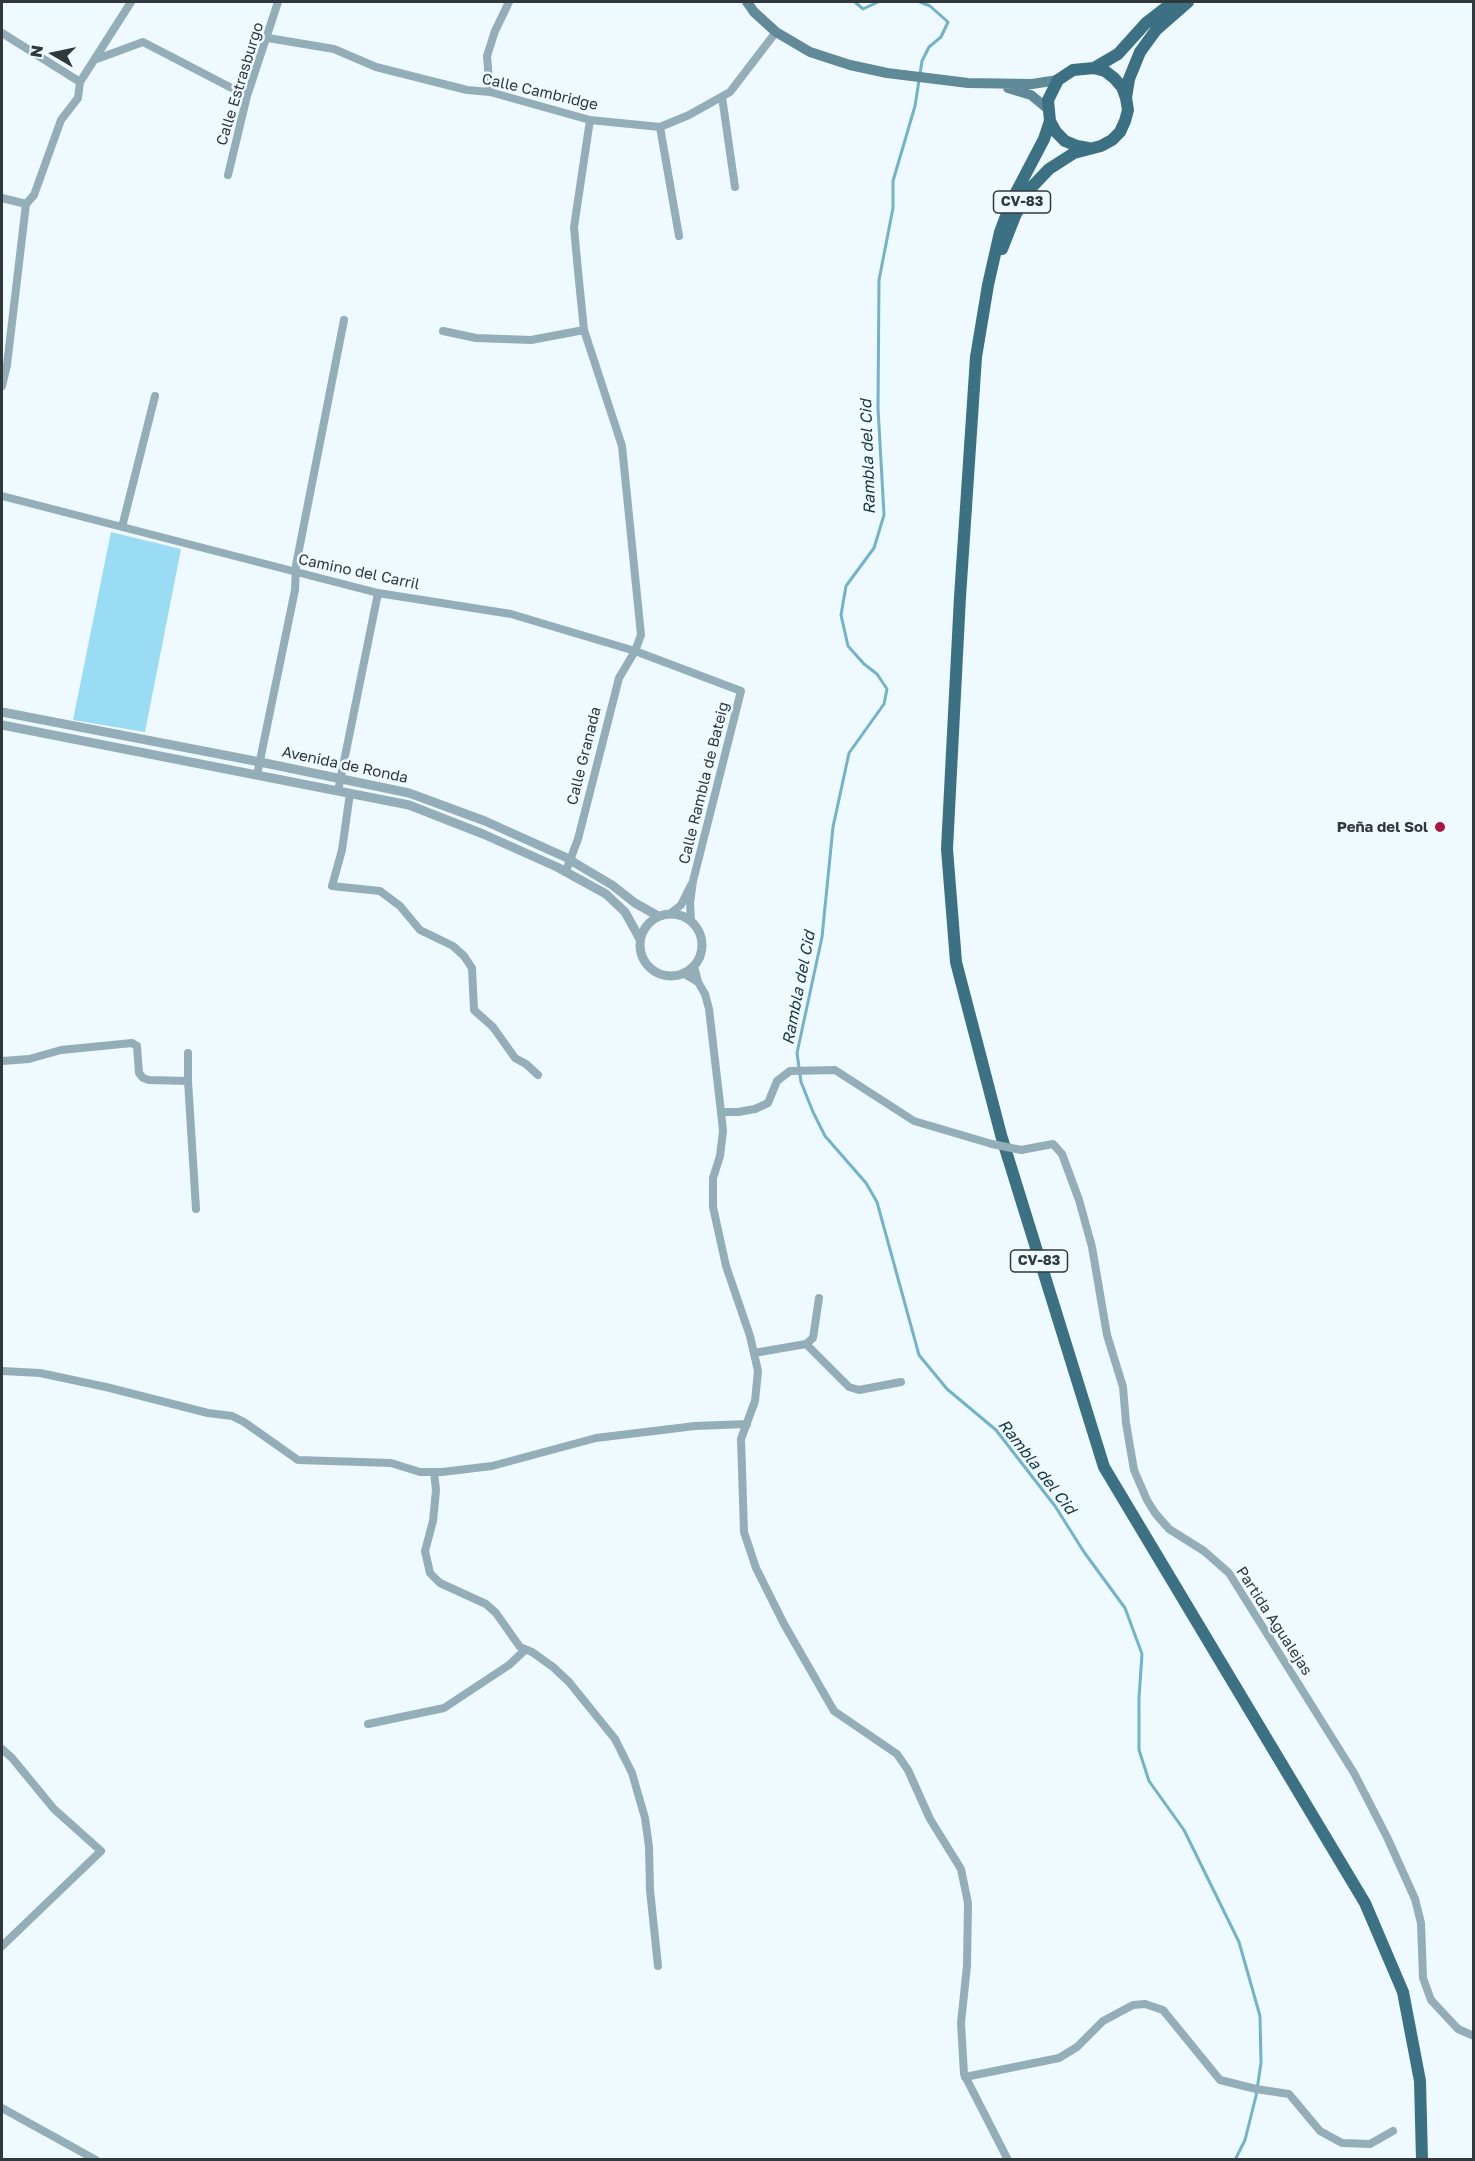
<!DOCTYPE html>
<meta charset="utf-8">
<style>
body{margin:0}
#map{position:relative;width:1475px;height:2161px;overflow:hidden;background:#eefaff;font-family:"Golos Text",sans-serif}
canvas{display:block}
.frame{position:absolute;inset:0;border:3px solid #30383b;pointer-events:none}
.north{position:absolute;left:24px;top:24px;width:60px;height:60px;-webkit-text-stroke:4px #eefaff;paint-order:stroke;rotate:279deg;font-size:16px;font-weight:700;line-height:24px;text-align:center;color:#30383b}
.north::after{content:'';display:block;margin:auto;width:21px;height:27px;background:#30383b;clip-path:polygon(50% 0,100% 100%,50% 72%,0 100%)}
</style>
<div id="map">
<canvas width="1475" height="2161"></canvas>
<div class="frame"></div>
<div class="north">N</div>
</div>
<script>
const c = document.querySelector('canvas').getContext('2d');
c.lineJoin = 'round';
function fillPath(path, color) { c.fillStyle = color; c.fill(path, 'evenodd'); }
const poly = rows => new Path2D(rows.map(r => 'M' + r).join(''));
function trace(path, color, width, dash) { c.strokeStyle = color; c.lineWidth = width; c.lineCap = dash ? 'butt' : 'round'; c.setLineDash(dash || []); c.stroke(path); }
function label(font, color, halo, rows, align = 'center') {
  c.font = font + ' "Golos Text",sans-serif'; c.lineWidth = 5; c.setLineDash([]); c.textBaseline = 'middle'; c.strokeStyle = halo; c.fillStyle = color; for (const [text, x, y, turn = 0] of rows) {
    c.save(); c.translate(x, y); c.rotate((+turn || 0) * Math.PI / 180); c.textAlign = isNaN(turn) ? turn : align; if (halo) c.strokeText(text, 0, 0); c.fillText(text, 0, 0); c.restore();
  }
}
fillPath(poly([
 [111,532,181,549,145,732,73,720]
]), '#9adcf4');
trace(poly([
 [855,2,863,9,878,2],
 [920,2,930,6,948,22,941,37,929,47,922,61,915,106,893,181,893,208,879,280,878,408,884,515,874,548,846,586,841,615,848,646,864,664,877,674,887,689,884,704,849,753,833,827,822,937,797,1053,801,1082,813,1112,825,1136,866,1183,877,1202,919,1355,947,1389,996,1430,1055,1506,1084,1552,1125,1608,1142,1654,1139,1698,1139,1750,1149,1781,1184,1830,1239,1942,1260,2016,1261,2063,1256,2096,1245,2140,1235,2160]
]), '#72b3ca', 3);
trace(poly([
 [2,33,80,82],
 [268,38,334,49,376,67,467,90,490,92,590,120,660,127,689,115,730,92,776,32],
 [94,60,143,42,247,96],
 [490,92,487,56,495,31,509,2],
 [722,97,735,187],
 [660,127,679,236],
 [228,175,247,96,278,2],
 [2,198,26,204],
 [443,331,476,338,531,340,584,330],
 [2,386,7,365,26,204,34,195,61,120,78,98,80,82,131,2],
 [2,496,378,593,511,614,635,651,741,691,693,881,690,903,691,921],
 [122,527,155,396],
 [257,775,295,590,296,565,344,320],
 [338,791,378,593],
 [350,793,342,850,332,886,380,891,400,906,420,930,453,946,464,956,472,968,474,1010,493,1027,515,1058,526,1064,538,1075],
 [566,871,578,839,619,678,635,651,641,635,622,446,584,330,578,271,574,227,590,120],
 [671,913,681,905,691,885],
 [694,966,698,982,705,994,709,1009,721,1112,738,1112,755,1109,768,1103,777,1081,790,1071,835,1070,914,1121,992,1144],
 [683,973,698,982],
 [2,1061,29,1059,61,1050,132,1043,137,1046,139,1073,143,1078,149,1080,188,1081,188,1053],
 [188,1081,196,1209],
 [721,1112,723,1131,720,1156,713,1178,713,1207,726,1266,750,1336,758,1371,755,1401,741,1439,744,1532,756,1568,784,1624,834,1711,897,1754,908,1770,930,1819,961,1869,968,1903,967,1966,961,2023,964,2074,1008,2160],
 [1021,1150,1053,1144,1062,1154,1079,1200,1092,1247,1107,1335,1123,1387,1126,1423,1134,1470,1147,1500,1155,1513,1169,1529,1204,1551,1229,1573,1354,1773,1387,1837,1415,1899,1421,1923,1423,1978,1431,2000,1458,2029,1474,2036],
 [806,1344,813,1338,819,1298],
 [754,1353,806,1344,849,1387,859,1390,901,1382],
 [2,1371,40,1373,106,1387,208,1413,232,1416,244,1422,298,1460,391,1463,420,1472,442,1472,492,1466,596,1438,695,1426,747,1424],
 [434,1472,436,1490,433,1521,425,1551,430,1573,440,1583,486,1604,496,1613,520,1647,532,1652,553,1667,569,1682,615,1739,632,1773,645,1818,649,1847,650,1890,658,1966],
 [368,1724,444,1708,509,1665,525,1650],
 [2,1749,12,1758,54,1809,101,1851,2,1946],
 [965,2077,1059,2058,1077,2047,1103,2021,1133,2005,1145,2004,1163,2010,1220,2080,1256,2089,1289,2094,1320,2131,1342,2143,1370,2144,1393,2131],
 [2,2108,96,2160]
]), '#93aeb8', 8);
trace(poly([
 [2,712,260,762,409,793,485,821,565,857,612,885,635,903,658,916],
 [2,725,409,805,483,834,557,867,606,894,625,912,640,939],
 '640 945a31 31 0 1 1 62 0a31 31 0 1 1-62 0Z'
]), '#93aeb8', 9);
trace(poly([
 [747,2,754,12,776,32,810,52,850,65,887,73,968,83,1032,84,1058,80],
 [1008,88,1031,95,1048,109]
]), '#618a99', 10);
trace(poly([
 [1094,68,1118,54,1146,23,1173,2],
 [1050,121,1044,139,1012,200,1000,232,988,285,976,357,960,597,947,849,956,962,1001,1135,1104,1467,1365,1903,1403,1992,1420,2081,1422,2160],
 [1088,148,1077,146,1065,141,1056,132,1050,121,1048,100,1058,80,1073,70,1094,68,1105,71,1114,78,1122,87,1126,98],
 [1002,249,1015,216,1029,190,1049,169,1074,153,1101,146,1112,140,1120,132,1125,121,1128,110,1126,98,1129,79,1140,52,1156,30,1188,2]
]), '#3c7183', 12);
trace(poly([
 [992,1144,1021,1150]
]), '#93aeb8', 8);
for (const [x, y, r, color] of [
 [1440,827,6,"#ab1641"]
]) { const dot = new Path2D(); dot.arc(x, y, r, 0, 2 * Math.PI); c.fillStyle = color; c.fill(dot); trace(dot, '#eefaff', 2); }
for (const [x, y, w] of [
 [1022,202,57],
 [1039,1261,57]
]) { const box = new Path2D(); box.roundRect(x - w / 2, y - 11, w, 22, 4.5); c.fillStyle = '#eefaff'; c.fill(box); trace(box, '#30383b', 1.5); }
label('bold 14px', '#30383b', null, [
 ["CV-83",1022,202],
 ["CV-83",1039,1261]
]);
label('15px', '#30383b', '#eefaff', [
 ["Calle Estrasburgo",240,84,-73],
 ["Calle Cambridge",540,92,13],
 ["Camino del Carril",359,572,12],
 ["Calle Granada",584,756,-76],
 ["Avenida de Ronda",345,765,12],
 ["Calle Rambla de Bateig",704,783,-76],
 ["Partida Agualejas",1274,1621,57]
]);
label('bold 15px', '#30383b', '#eefaff', [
 ["Peña del Sol",1428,827]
], 'right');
label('italic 16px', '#173741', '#eefaff', [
 ["Rambla del Cid",868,457,-92],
 ["Rambla del Cid",799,988,-79],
 ["Rambla del Cid",1037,1467,52]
]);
</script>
